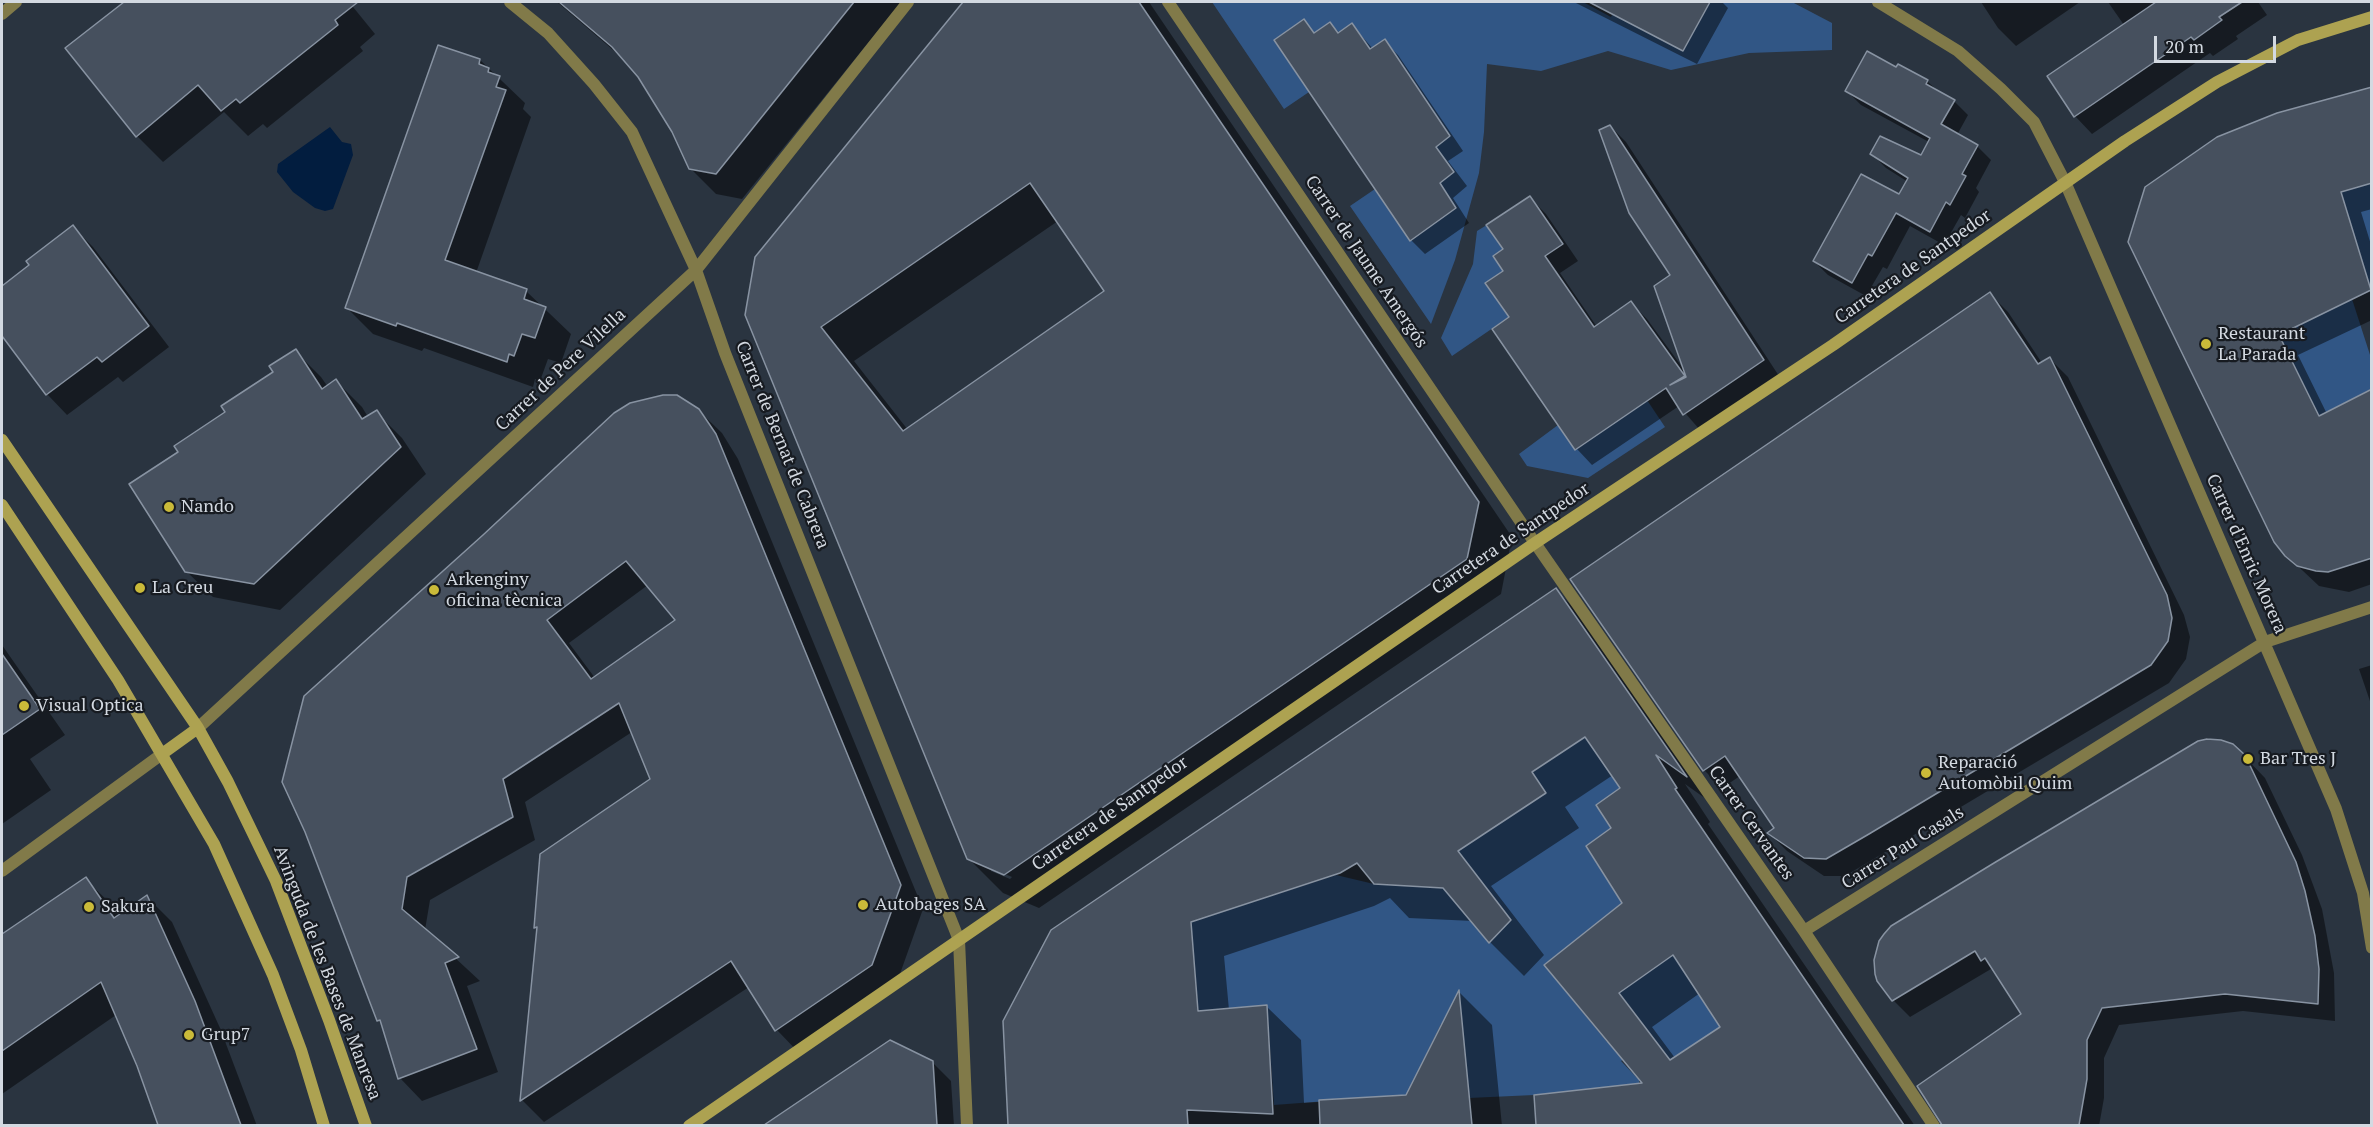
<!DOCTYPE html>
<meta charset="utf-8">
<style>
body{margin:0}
#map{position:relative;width:2373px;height:1127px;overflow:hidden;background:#2a3440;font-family:"PT Serif",serif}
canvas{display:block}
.frame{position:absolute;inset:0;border:3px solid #d3d9e1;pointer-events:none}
.scale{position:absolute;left:2154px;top:36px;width:122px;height:27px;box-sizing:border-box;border:3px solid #d3d9e1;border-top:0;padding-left:8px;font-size:18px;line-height:21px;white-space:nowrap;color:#d3d9e1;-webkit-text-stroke:4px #171b21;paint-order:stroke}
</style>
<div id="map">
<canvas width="2373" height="1127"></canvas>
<div class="frame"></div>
<div class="scale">20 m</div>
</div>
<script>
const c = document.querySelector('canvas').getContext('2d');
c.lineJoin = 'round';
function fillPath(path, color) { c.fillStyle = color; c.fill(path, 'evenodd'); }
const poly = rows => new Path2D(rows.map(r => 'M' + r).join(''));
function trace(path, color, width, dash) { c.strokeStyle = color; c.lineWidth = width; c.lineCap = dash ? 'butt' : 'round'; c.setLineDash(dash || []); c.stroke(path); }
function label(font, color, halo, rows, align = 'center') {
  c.font = font + ' "PT Serif",serif'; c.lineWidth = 4.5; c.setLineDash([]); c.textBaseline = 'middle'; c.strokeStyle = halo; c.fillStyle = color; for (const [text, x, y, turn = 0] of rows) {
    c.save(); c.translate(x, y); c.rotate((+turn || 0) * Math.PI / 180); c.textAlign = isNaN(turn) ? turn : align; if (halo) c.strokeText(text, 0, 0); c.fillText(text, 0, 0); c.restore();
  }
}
fillPath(poly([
 [1212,2,1583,2,1611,17,1613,13,1683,51,1710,2,1792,2,1832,23,1832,50,1749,53,1671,70,1608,51,1541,71,1487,64,1484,132,1479,173,1455,260,1431,324,1350,206,1375,189,1410,241,1440,183,1435,147,1450,136,1407,71,1385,39,1370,49,1352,23,1338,33,1330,22,1314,33,1303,20,1274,40,1309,92,1284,109],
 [2371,183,2371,293,2341,192],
 [1495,220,1500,227,1492,234,1503,249,1493,256,1503,271,1485,283,1509,317,1452,356,1441,338,1473,264,1477,231],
 [2352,299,2371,358,2371,389,2319,416,2279,335],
 [1647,400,1665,427,1588,478,1527,466,1519,454,1558,425,1575,450],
 [1585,737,1620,788,1596,805,1611,829,1586,846,1622,903,1544,965,1607,1042,1638,1017,1608,978,1673,955,1720,1027,1659,1067,1642,1046,1621,1061,1639,1080,1639,1084,1534,1095,1469,1098,1461,1020,1441,1024,1406,1095,1274,1105,1267,1005,1247,1007,1223,1012,1234,1108,1207,1111,1191,922,1336,875,1374,884,1398,885,1546,793,1532,773],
 [1440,883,1510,920,1489,943]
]), '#315685');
fillPath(poly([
 [330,127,342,142,351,144,353,155,333,209,325,211,315,208,293,192,277,172,278,164]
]), '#021d3f');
fillPath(poly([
 [126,2,349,2,375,34,360,47,363,51,267,128,263,124,248,136,224,112,163,162,137,136,67,49],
 [557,2,901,2,742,199,716,194,690,168,673,131,640,76,626,61],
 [964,2,1149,2,1512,537,1501,594,1039,908,1003,893,968,858,757,258],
 [1058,221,1106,292,908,430,854,361],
 [991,868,1012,877,1010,879,991,871],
 [1574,2,1722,2,1728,8,1697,64],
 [1981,2,2080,2,2016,46,1998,28],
 [2108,2,2258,2,2267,15,2236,36,2238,39,2213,56,2210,53,2092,134,2075,116,2124,25],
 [1304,21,1316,34,1330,24,1340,33,1352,25,1373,49,1384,41,1398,55,1463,151,1448,161,1467,186,1453,198,1469,223,1425,254,1411,240],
 [480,60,525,103,523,109,531,117,476,273,526,291,571,334,561,363,548,359,540,381,535,379,533,387,424,348,422,351,373,334,347,308],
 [1897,69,1927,81,1940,93,1954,101,1968,115,1957,135,1977,146,1991,160,1976,188,1979,192,1965,218,1961,215,1944,245,1910,226,1887,269,1883,267,1866,296,1828,275,1814,261,1900,196,1908,182,1886,168,1872,154,1921,157,1929,142,1861,105,1847,91],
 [2372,90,2372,209,2361,212,2372,248,2372,320,2298,355,2327,414,2372,391,2372,584,2349,592,2319,586,2286,555,2129,242],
 [1610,126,1626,142,1779,376,1700,430,1679,406,1592,465,1577,449,1511,318,1505,272,1505,250,1530,198,1546,214,1578,261,1560,273,1597,327,1631,303,1647,319,1685,371,1673,275],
 [73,227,93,247,169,347,123,382,118,377,67,415,47,394,2,333,2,288,32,265],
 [1990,294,2008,312,2042,363,2050,359,2068,377,2184,615,2190,637,2186,659,2169,683,1845,876,1824,876,1787,851,1769,833,1776,829,1740,776,1722,788,1704,770],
 [295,351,321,377,328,387,336,381,362,407,368,417,376,412,402,438,426,474,280,610,213,597,186,571,180,452,275,373],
 [676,397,698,410,722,433,738,459,923,909,895,988,799,1053,777,1030,749,987,544,1122,522,1100,538,931,536,928,541,855,652,780,632,732,525,802,535,840,430,900,425,930,480,981,467,986,498,1072,422,1101,400,1078,383,1024,379,1020,307,831,631,404,648,399],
 [648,585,677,620,595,678,569,643],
 [1556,590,1590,624,1716,806,1685,784,1710,822,1708,824,1915,1126,1526,1126,1538,1125,1645,1084,1546,965,1624,903,1613,829,1622,789,1613,775,1565,807,1579,828,1491,886,1544,955,1524,976,1490,942,1473,921,1409,918,1390,898,1374,906,1224,956,1229,1010,1266,1006,1301,1040,1304,1103,1407,1096,1459,992,1492,1025,1502,1126,1009,1126,1005,1021],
 [1700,993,1722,1027,1675,1058,1652,1027],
 [2,645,65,735,30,759,51,790,2,824],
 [2372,665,2372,707,2359,669],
 [2241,753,2265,778,2302,855,2322,909,2334,973,2335,1021,2243,1011,2119,1025,2104,1058,2104,1098,2099,1126,1944,1126,1942,1121,2023,1015,1991,969,1910,1017,1893,1000],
 [85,879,111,904,119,916,147,897,172,922,220,1028,257,1126,160,1126,116,1015,2,1094,2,936],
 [890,1042,932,1062,951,1081,954,1126,767,1126]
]), '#0007');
const building = poly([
 [124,2,358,2,335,20,338,25,240,103,236,99,221,111,198,85,136,137,65,48,124,2],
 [559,2,854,2,716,174,689,169,672,132,638,77,612,47,559,2],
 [963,2,1139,2,1479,502,1467,559,1004,875,967,859,745,315,755,257,963,2],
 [1030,183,1104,291,903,431,821,327,1030,183],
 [1589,2,1710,2,1683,51,1589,2],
 [2156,2,2242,2,2219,17,2222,20,2194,40,2191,37,2074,117,2047,76,2156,2],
 [1304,19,1314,33,1330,22,1338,33,1352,23,1370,49,1385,39,1450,136,1436,147,1454,172,1440,183,1456,208,1410,241,1274,40,1304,19],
 [438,45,480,59,479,64,489,68,488,72,500,76,496,87,506,90,445,260,527,289,524,299,546,307,535,338,522,334,514,356,509,354,507,362,397,323,396,326,345,308,438,45],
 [1867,51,1896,67,1898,64,1928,80,1926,84,1955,100,1941,124,1978,145,1962,174,1966,176,1950,205,1946,202,1930,232,1896,213,1872,256,1868,254,1852,283,1813,261,1861,174,1899,194,1908,178,1870,154,1880,136,1921,155,1930,138,1845,91,1867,51],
 [2372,87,2372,183,2341,192,2371,290,2279,335,2319,416,2372,389,2372,558,2328,572,2316,571,2297,566,2285,556,2274,542,2128,242,2145,187,2217,137,2277,113,2372,87],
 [1610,125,1764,360,1683,415,1666,388,1575,450,1492,329,1509,317,1485,283,1503,271,1493,256,1503,249,1486,225,1530,196,1563,244,1545,256,1594,327,1631,301,1685,376,1670,385,1686,377,1654,286,1670,275,1629,213,1599,130,1610,125],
 [73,225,149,326,102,362,97,357,46,395,2,336,2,286,29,265,26,261,73,225],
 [1990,292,2038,364,2050,357,2167,595,2172,618,2168,641,2151,665,1869,834,1826,859,1804,858,1767,833,1774,828,1725,756,1703,771,1570,579,1990,292],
 [296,349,322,389,336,379,362,419,377,410,401,447,254,584,185,572,129,484,178,452,174,446,225,412,221,406,273,372,269,366,296,349],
 [663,395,677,395,699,409,716,434,901,885,872,965,775,1031,731,961,520,1101,537,927,534,928,540,854,650,779,619,703,503,779,513,817,407,877,402,909,459,957,445,963,477,1049,398,1079,380,1020,377,1021,305,832,282,782,304,696,483,535,614,413,630,403,663,395],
 [626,561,675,620,591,679,547,620,626,561],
 [1556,588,1687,777,1656,755,1677,788,1675,789,1904,1125,1536,1125,1534,1095,1642,1083,1544,965,1622,903,1586,846,1611,828,1596,805,1620,788,1585,737,1532,772,1546,793,1458,851,1511,920,1489,943,1443,888,1374,884,1357,863,1340,873,1191,922,1198,1011,1267,1005,1273,1114,1187,1110,1188,1125,1008,1125,1003,1021,1051,930,1556,588],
 [1673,955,1720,1027,1670,1060,1619,993,1673,955],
 [2,654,40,709,2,735,2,654],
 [2207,739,2221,740,2233,744,2245,755,2296,862,2305,891,2315,936,2319,969,2318,1004,2225,994,2102,1008,2087,1040,2087,1079,2079,1125,1942,1125,1917,1086,2021,1014,1985,958,1981,961,1975,951,1892,1001,1877,981,1875,974,1874,960,1879,941,1884,934,1891,926,1994,863,2198,741,2207,739],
 [86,877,114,918,147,895,195,1001,241,1125,158,1125,137,1066,101,982,2,1051,2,934,86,877],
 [1459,990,1472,1125,1320,1125,1319,1100,1406,1095,1459,990],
 [890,1040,933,1061,937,1125,764,1125,890,1040]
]);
fillPath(building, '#46505e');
trace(building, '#8893a2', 1.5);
trace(poly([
 [510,2,548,33,594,84,632,132,696,270,725,353,959,940,967,1126],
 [1168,2,1535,543,1804,931,1934,1126],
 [1878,2,1958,51,2001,89,2034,122,2065,182,2336,809,2363,893,2372,948],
 [2,14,16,2],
 [198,728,696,270,908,2],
 [2,871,162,754],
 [1804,931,2265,642,2372,607]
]), '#817a49', 12);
trace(poly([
 [2,440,198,728,228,782,276,881,329,1020,366,1126],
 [2,505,118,680,214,844,273,975,301,1050,324,1126],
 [162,754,198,728],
 [689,1126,1535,543,1833,345,2125,141,2217,82,2298,40,2372,17]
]), '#ada251', 12);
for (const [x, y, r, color] of [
 [2206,344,6,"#caba39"],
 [169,507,6,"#caba39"],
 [140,588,6,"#caba39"],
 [434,590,6,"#caba39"],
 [24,706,6,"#caba39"],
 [2248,759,6,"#caba39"],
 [1926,773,6,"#caba39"],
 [863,905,6,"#caba39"],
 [89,907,6,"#caba39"],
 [189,1035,6,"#caba39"]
]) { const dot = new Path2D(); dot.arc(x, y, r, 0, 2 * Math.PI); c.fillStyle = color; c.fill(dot); trace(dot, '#171b21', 2); }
label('18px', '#d3d9e1', '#171b21', [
 ["Carrer de Jaume Amergós",1366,262,56],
 ["Carretera de Santpedor",1913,267,-35],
 ["Carrer de Pere Vilella",561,370,-43],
 ["Carrer de Bernat de Cabrera",782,445,68],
 ["Carretera de Santpedor",1511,539,-34],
 ["Carrer d'Enric Morera",2246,554,66],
 ["Carretera de Santpedor",1110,814,-35],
 ["Carrer Cervantes",1751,823,55],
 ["Carrer Pau Casals",1903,848,-32],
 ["Avinguda de les Bases de Manresa",327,973,69]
]);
label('18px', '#d3d9e1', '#171b21', [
 ["Restaurant",2218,334],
 ["La Parada",2218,355],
 ["Nando",181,507],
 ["Arkenginy",446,580],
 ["oficina tècnica",446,601],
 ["La Creu",152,588],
 ["Visual Optica",36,706],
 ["Bar Tres J",2260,759],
 ["Reparació",1938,763],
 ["Automòbil Quim",1938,784],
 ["Autobages SA",875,905],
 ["Sakura",101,907],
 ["Grup7",201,1035]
], 'left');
</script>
